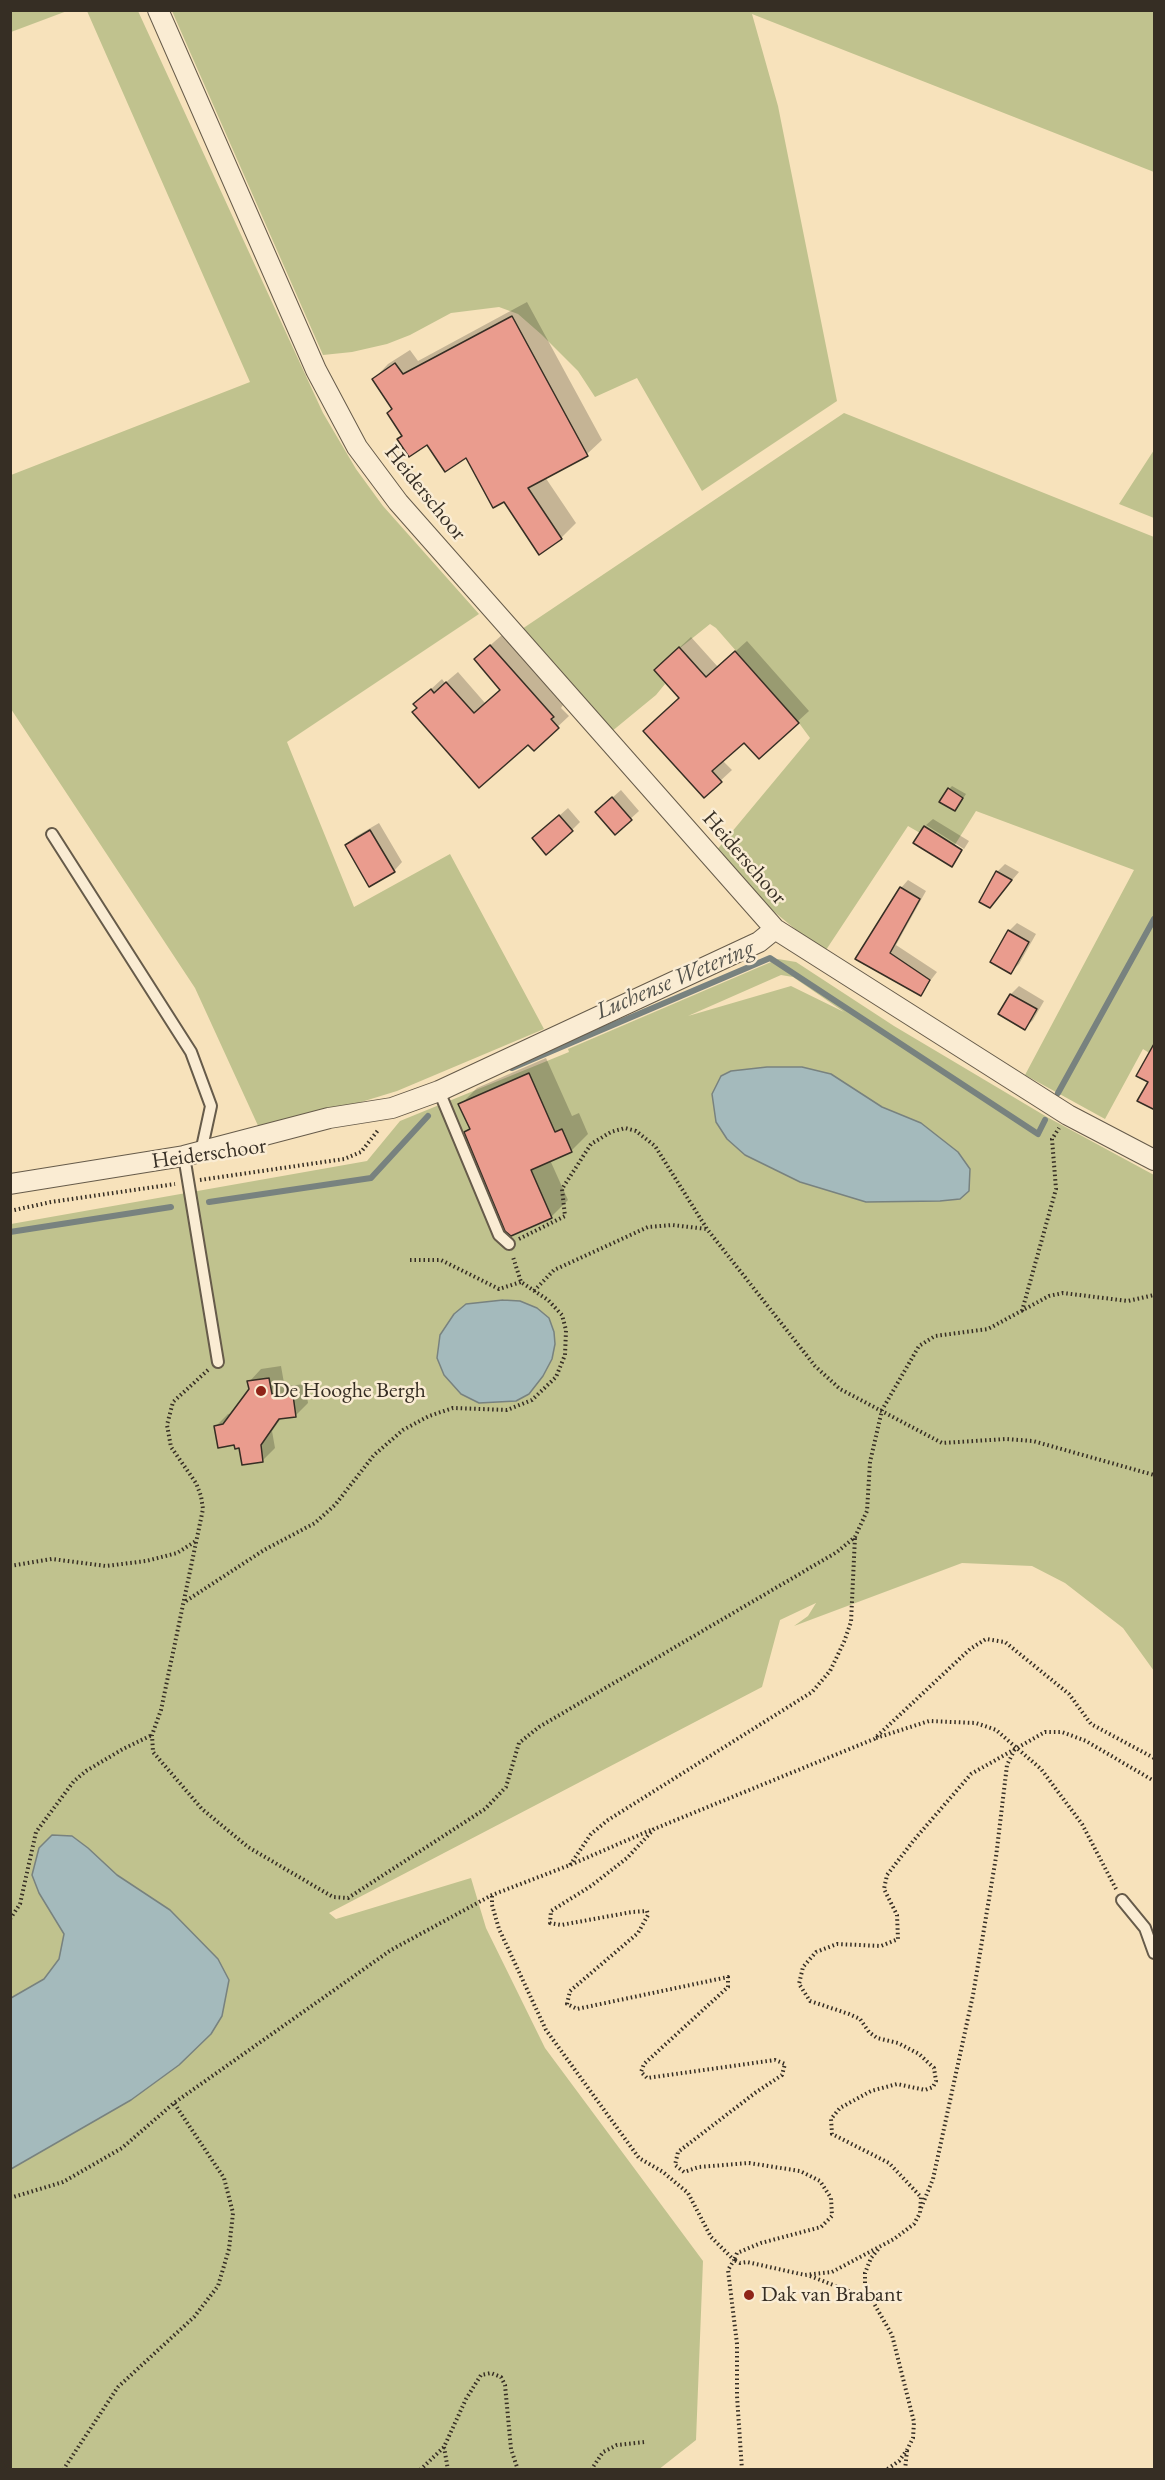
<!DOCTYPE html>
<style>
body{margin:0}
#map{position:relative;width:1165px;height:2480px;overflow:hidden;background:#f7e2bb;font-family:"EB Garamond",serif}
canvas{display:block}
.frame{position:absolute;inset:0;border:12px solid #362e24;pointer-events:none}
</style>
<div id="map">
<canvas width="1165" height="2480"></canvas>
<div class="frame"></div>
</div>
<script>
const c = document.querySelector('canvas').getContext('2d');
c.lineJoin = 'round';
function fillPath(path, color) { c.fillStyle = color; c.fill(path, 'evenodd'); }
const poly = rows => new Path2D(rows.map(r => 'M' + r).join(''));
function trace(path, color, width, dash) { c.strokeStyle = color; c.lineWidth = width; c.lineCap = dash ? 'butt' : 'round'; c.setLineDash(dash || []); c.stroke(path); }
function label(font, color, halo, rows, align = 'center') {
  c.font = font + ' "EB Garamond",serif'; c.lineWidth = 5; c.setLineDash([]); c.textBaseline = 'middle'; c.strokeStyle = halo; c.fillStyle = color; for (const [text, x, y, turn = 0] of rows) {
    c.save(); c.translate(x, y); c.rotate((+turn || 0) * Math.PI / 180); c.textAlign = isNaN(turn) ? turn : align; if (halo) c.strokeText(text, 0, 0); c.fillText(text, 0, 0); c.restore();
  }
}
fillPath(poly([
 [11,10,67,10,67,11,11,32],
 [87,11,138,11,323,413,356,469,383,506,479,614,287,742,354,907,450,854,544,1029,397,1091,296,1122,260,1130,195,988,11,709,11,475,250,382],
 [172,11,1154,11,1154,172,752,14,778,106,837,401,702,491,637,378,595,397,578,371,542,335,518,314,499,307,451,313,410,335,387,344,352,352,323,355],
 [844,413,1154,537,1154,1056,1143,1049,1105,1119,1025,1075,1134,870,976,811,951,851,908,826,824,953,766,905,716,851,810,738,799,723,716,628,710,624,654,669,665,684,656,695,611,732,522,629],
 [1154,450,1154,518,1119,504],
 [778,959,796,962,894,1026,1047,1117,1154,1175,1154,1671,1123,1628,1065,1583,1032,1566,962,1563,794,1626,808,1616,816,1603,780,1620,762,1687,329,1913,336,1919,471,1878,486,1928,545,2048,703,2261,696,2440,658,2470,11,2470,11,1224,367,1161,400,1121,569,1052,568,1049],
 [781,975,793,977,844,1012,791,986,688,1016]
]), '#c0c28e');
const water = poly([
 [767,1067,802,1067,831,1074,882,1107,921,1123,958,1152,970,1169,969,1191,960,1199,940,1201,866,1202,800,1182,745,1155,727,1139,716,1122,712,1094,721,1076,731,1071,767,1067],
 [503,1300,520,1301,537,1308,549,1318,554,1332,555,1344,552,1359,543,1376,529,1394,516,1401,479,1403,461,1394,444,1375,437,1358,440,1335,454,1314,466,1304,503,1300],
 [52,1835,72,1836,88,1848,117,1875,170,1910,218,1959,229,1980,222,2016,211,2034,179,2065,131,2100,11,2169,11,1998,44,1979,59,1959,64,1934,39,1893,32,1875,39,1848,52,1835]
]);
fillPath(water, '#a4babc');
trace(water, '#78827f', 1.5);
fillPath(poly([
 [527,302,602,440,587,454,545,477,576,523,561,538,539,553,504,500,466,456,403,435,393,408,374,379,388,364,410,350,418,361],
 [502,635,563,705,561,708,569,716,534,749,528,742,418,708,415,704,442,679,445,683,458,672,485,703,502,689,486,649],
 [691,637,718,667,747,641,809,711,759,757,744,741,722,760,732,770,704,796,681,698,667,659],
 [952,786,966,794,958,806,949,789],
 [621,790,639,811,615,833,605,804],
 [568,808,580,822,572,830,542,831],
 [933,819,969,841,964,849,926,825],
 [379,823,402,862,394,871,347,845,355,837],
 [1005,864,1019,872,990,906,997,872],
 [908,880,926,891,896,945,937,972,920,994,857,959,901,888],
 [1017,923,1036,934,1019,964,1011,972,1009,931],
 [1019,986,1044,1001,1033,1020,1025,1028,1011,994],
 [546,1058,572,1116,579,1113,588,1134,571,1151,550,1160,568,1200,551,1217,466,1132,470,1127,460,1105,477,1088],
 [281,1366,284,1383,288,1382,288,1386,305,1384,308,1403,295,1416,282,1417,272,1431,275,1448,263,1460,240,1447,216,1426,228,1414,233,1413,250,1389,249,1382,261,1369]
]), '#0003');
trace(poly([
 [512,1068,770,958,1038,1134,1045,1120],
 [1058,1093,1154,919],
 [209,1202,371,1178,428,1116],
 [10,1232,171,1207]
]), '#78827f', 6);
const building = poly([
 [512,316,588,456,528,488,562,539,539,555,504,502,493,508,466,458,445,472,427,445,409,457,397,439,402,436,387,413,392,409,372,379,395,363,403,374,512,316],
 [490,645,554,717,551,719,559,728,534,751,528,745,479,788,412,712,417,708,413,704,431,689,434,693,446,682,474,713,500,690,474,659,490,645],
 [679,647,706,677,735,651,799,723,759,759,744,743,712,771,722,782,704,798,643,731,679,698,654,670,679,647],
 [948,788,963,798,955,811,939,802,948,788],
 [612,797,632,820,615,835,595,812,612,797],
 [559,815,573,831,546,855,532,838,559,815],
 [924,826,962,850,952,867,913,843,924,826],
 [370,830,395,872,369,887,345,845,370,830],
 [996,871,1012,880,990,908,979,902,996,871],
 [900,887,920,899,890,953,930,980,921,996,855,959,900,887],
 [1008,930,1029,942,1011,974,990,962,1008,930],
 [1010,994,1037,1009,1025,1030,998,1014,1010,994],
 [1155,1042,1155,1110,1137,1101,1148,1082,1136,1076,1155,1042],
 [529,1073,555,1132,562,1129,572,1152,531,1170,552,1218,511,1236,505,1231,464,1132,470,1129,458,1104,529,1073],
 [269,1378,272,1394,276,1394,276,1398,293,1395,296,1417,279,1419,261,1445,263,1462,242,1465,239,1448,235,1449,234,1445,218,1448,214,1426,223,1424,249,1389,247,1381,269,1378]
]);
fillPath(building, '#ea9c8e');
trace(building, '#362e24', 1.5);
const lane = poly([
 [52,834,191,1052,211,1106,201,1152],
 [439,1091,499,1235,509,1244],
 [184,1156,218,1362],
 [1122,1900,1145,1928,1154,1953]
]);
const street = poly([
 [158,10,316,370,357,447,398,502,775,929,1068,1115,1154,1160],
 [10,1184,184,1156,329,1118,392,1108,439,1091,759,942,775,929]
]);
trace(lane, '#665b4a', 14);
trace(street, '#665b4a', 22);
trace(poly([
 [200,1180,344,1159,361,1152,379,1129],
 [10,1211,51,1202,175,1184],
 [519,1239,565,1216,562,1189,591,1144,611,1132,625,1128,636,1131,655,1146,707,1229,815,1366,840,1389,942,1443,1006,1439,1033,1441,1154,1475],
 [410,1260,441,1260,499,1289,521,1282],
 [534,1291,554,1270,648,1227,672,1225,707,1229],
 [1022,1311,1056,1189,1052,1139,1059,1128],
 [208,1370,173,1402,167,1425,171,1447,196,1483,201,1496,203,1509,161,1710,152,1735,153,1752,202,1809,248,1847,333,1897,348,1898,485,1809,506,1787,519,1743,539,1727,837,1552,855,1537,867,1511,870,1462,882,1410,919,1346,935,1336,988,1329,1049,1296,1063,1293,1128,1301,1154,1295],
 [10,1566,52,1559,106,1566,146,1561,177,1553,196,1541],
 [186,1601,264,1550,315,1523,335,1505,374,1455,403,1430,429,1416,453,1408,507,1410,532,1400,556,1377,565,1355,566,1330,562,1315,548,1300,521,1282,513,1257],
 [876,1738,929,1721,976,1723,996,1730,1041,1769,1082,1824,1116,1889],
 [1154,1758,1091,1724,1069,1694,1005,1642,986,1639,970,1649,874,1739,654,1829,627,1858,591,1886,551,1911,550,1923,561,1925,632,1912,647,1911,648,1915,638,1933,570,1991,567,2004,577,2009,728,1977,728,1987,644,2064,641,2072,647,2078,775,2060,785,2064,782,2075,755,2093,678,2152,675,2165,684,2172,699,2167,749,2163,800,2171,820,2181,831,2198,832,2216,821,2227,761,2243,737,2253,734,2260,740,2263,747,2262,805,2275,832,2272,894,2239,914,2224,920,2213,921,2197,889,2163,832,2134,831,2119,840,2108,871,2091,897,2084,925,2090,933,2087,936,2081,934,2068,919,2054,898,2043,877,2038,869,2032,860,2019,849,2014,810,2001,799,1984,803,1967,816,1952,837,1944,881,1946,898,1939,897,1915,884,1889,887,1875,914,1840,971,1774,1045,1732,1062,1732,1086,1741,1154,1781],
 [570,1865,591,1834,608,1820,812,1692,830,1671,844,1642,851,1622,855,1537],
 [492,1896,492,1905,499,1929,546,2030,639,2158,663,2172,688,2193,711,2237,734,2260,728,2270,737,2344,737,2396,742,2470],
 [10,1919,20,1904,36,1832,74,1781,86,1771,123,1749,152,1735],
 [10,2198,63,2182,122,2148,174,2103,391,1950,492,1895,570,1865,653,1829],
 [921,2208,933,2179,973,1995,996,1857,1007,1765,1016,1747],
 [810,2276,872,2300,892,2335,914,2422,913,2438,907,2450,899,2461,886,2470],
 [872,2299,865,2288,865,2273,871,2258,880,2247],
 [444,2447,448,2470],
 [63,2470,118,2387,194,2317,218,2286,229,2249,233,2213,224,2178,174,2103],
 [420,2470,444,2447,466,2399,481,2375,491,2373,501,2377,505,2385,511,2449,518,2470],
 [591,2470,603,2452,617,2445,644,2442],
 [905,2470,907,2451]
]), '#362e24', 4, [1.5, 3]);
trace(lane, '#faecd3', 10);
trace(street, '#faecd3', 20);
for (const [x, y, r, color] of [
 [261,1391,6,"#8f2418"],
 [749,2295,6,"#8f2418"]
]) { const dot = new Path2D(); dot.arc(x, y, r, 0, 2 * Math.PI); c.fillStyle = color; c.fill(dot); trace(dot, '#faecd3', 2); }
label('22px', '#362e24', '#faecd3', [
 ["Heiderschoor",425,493,51],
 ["Heiderschoor",744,858,49],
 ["Heiderschoor",209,1154,-8]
]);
label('22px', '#362e24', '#faecd3', [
 ["De Hooghe Bergh",273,1391],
 ["Dak van Brabant",761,2295]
], 'left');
label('italic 24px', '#52514a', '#faecd3', [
 ["Luchense Wetering",675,980,-23]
]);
</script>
